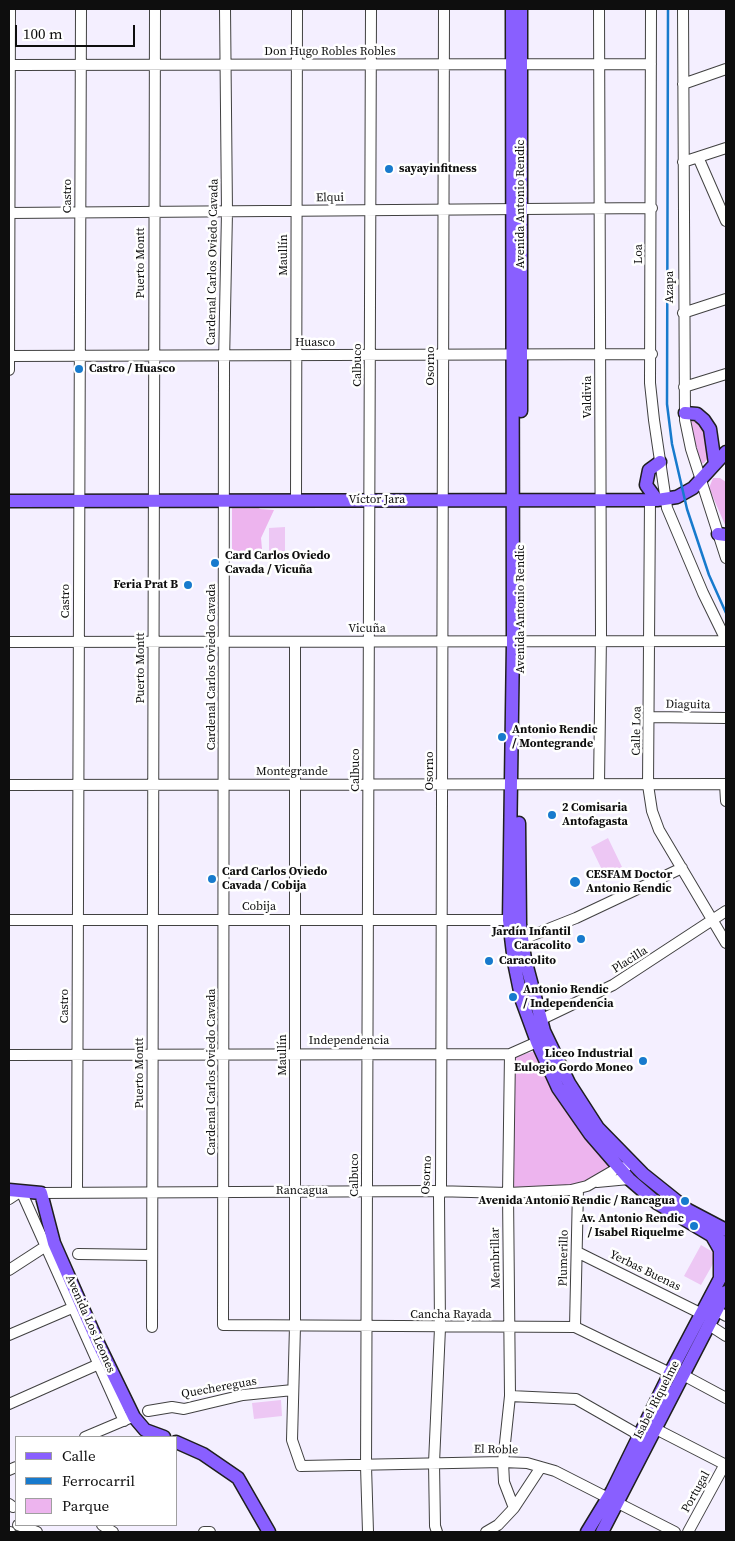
<!DOCTYPE html>
<meta charset="utf-8">
<style>
body{margin:0}
#map{position:relative;width:735px;height:1541px;overflow:hidden;background:#f4efff;font-family:"Source Serif 4",serif}
canvas{display:block}
.frame{position:absolute;inset:0;border:10px solid #0e0e0e;pointer-events:none}
.legend{position:absolute;left:15px;top:1436px;width:162px;height:90px;box-sizing:border-box;background:#fff;border:1px solid #9f9f9f;margin:0;padding:6px 9px;list-style:none;font-size:15px;color:#0e0e0e}
.legend li{display:flex;align-items:center;gap:10px;height:25px}
.legend b{width:25px;border:1px solid #9f9f9f}
.scale{position:absolute;left:15px;top:25px;width:120px;height:22px;box-sizing:border-box;border:2px solid #0e0e0e;border-top:0;padding-left:6px;font-size:15px;line-height:18px;white-space:nowrap;color:#0e0e0e;-webkit-text-stroke:4px #fff;paint-order:stroke}
</style>
<div id="map">
<canvas width="735" height="1541"></canvas>
<div class="frame"></div>
<ul class="legend">
<li><b style="height:6px;background:#895fff"></b>Calle</li>
<li><b style="height:6px;background:#177acd"></b>Ferrocarril</li>
<li><b style="height:14px;background:#edb4ee"></b>Parque</li>
</ul>
<div class="scale">100 m</div>
</div>
<script>
const c = document.querySelector('canvas').getContext('2d');
c.lineJoin = 'round';
function fillPath(path, color) { c.fillStyle = color; c.fill(path, 'evenodd'); }
const poly = rows => new Path2D(rows.map(r => 'M' + r).join(''));
function trace(path, color, width, dash) { c.strokeStyle = color; c.lineWidth = width; c.lineCap = dash ? 'butt' : 'round'; c.setLineDash(dash || []); c.stroke(path); }
function label(font, color, halo, rows, align = 'center') {
  c.font = font + ' "Source Serif 4",serif'; c.lineWidth = 5; c.setLineDash([]); c.textBaseline = 'middle'; c.strokeStyle = halo; c.fillStyle = color; for (const [text, x, y, turn = 0] of rows) {
    c.save(); c.translate(x, y); c.rotate((+turn || 0) * Math.PI / 180); c.textAlign = isNaN(turn) ? turn : align; if (halo) c.strokeText(text, 0, 0); c.fillText(text, 0, 0); c.restore();
  }
}
fillPath(poly([
 [694,419,701,421,711,454,704,463,701,464,690,425,690,421],
 [713,478,720,478,726,482,726,527,709,488],
 [232,506,257,506,260,509,274,510,261,538,263,560,236,561,232,559],
 [535,1051,613,1167,577,1186,512,1189,514,1057]
]), '#edb4ee');
fillPath(poly([
 [285,527,285,557,269,557,269,528],
 [608,838,622,867,605,876,591,847],
 [701,1245,718,1255,701,1285,684,1276],
 [281,1400,282,1416,254,1419,252,1403]
]), '#edc7f4');
const minor = poly([
 [225,9,227,212,224,363,223,1325,575,1327,670,1373],
 [599,9,601,635,599,784],
 [651,9,650,383,654,420,667,508,703,593,726,640],
 [683,9,685,420,691,449,726,558],
 [9,65,651,64],
 [683,84,726,69],
 [698,157,726,221],
 [683,162,726,148],
 [9,213,652,208],
 [683,313,726,299],
 [9,356,652,354],
 [9,370,10,9],
 [684,387,726,374],
 [296,500,297,9],
 [650,500,648,785,652,811,659,830,726,943],
 [9,642,726,641],
 [295,642,295,1326,292,1440,301,1466,503,1462,527,1463,555,1471,675,1532],
 [650,717,726,718],
 [725,784,726,801],
 [9,785,726,784],
 [9,920,509,920],
 [521,937,528,937,576,918,682,868],
 [540,1020,613,985,726,911],
 [9,1055,510,1054,537,1042],
 [597,1182,629,1179],
 [41,1193,434,1191,508,1193,571,1190,587,1186,618,1168,626,1167],
 [77,1193,81,9],
 [9,1199,21,1191,124,1421],
 [577,1252,702,1314],
 [78,1254,152,1255],
 [9,1270,46,1246],
 [717,1311,726,1316],
 [709,1325,726,1336],
 [152,1327,155,9],
 [575,1327,578,1189],
 [9,1335,72,1308],
 [685,1376,726,1398],
 [510,1396,576,1399,646,1439],
 [9,1404,99,1364],
 [148,1411,172,1407,184,1409,243,1395,293,1390],
 [650,1426,726,1465],
 [85,1437,130,1418],
 [9,1470,16,1467],
 [9,1504,13,1507],
 [514,1508,541,1467],
 [18,1525,37,1532],
 [102,1525,113,1532],
 [9,1532,10,1532],
 [204,1532,210,1532],
 [368,1532,366,1466,371,9],
 [437,1532,435,1526,434,1463,440,1328,439,1197,441,1191,444,9],
 [486,1532,498,1525,514,1508,504,1482,503,1462,510,1396,508,1193,510,1054],
 [688,1532,725,1464]
]);
const major = poly([
 [512,9,513,642,509,920,514,962,522,1001,537,1042,558,1088,590,1134,629,1179,657,1203,726,1244],
 [521,9,521,411],
 [685,413,697,414,704,420,710,429,715,464],
 [657,500,646,485,649,470,660,462],
 [9,501,657,500,677,497,693,488,726,452],
 [718,534,726,535],
 [519,823,520,924,525,959,544,1031,569,1083,598,1128,643,1174,688,1210,726,1230],
 [9,1190,41,1193,54,1243,99,1345,134,1417,145,1430,164,1437],
 [712,1236,720,1250,720,1277],
 [176,1442,203,1454,238,1478,269,1532],
 [587,1532,612,1491,670,1373,726,1267],
 [602,1532,726,1292]
]);
trace(minor, '#414141', 12);
trace(major, '#1f1f1f', 15);
trace(minor, '#fff', 10);
trace(major, '#895fff', 12);
trace(poly([
 [668,9,667,404,672,444,687,509,709,575,726,613]
]), '#177acd', 2.5);
for (const [x, y, r, color] of [
 [389,169,5,"#177acd"],
 [79,369,5,"#177acd"],
 [215,563,5,"#177acd"],
 [188,585,5,"#177acd"],
 [502,737,5,"#177acd"],
 [552,815,5,"#177acd"],
 [212,879,5,"#177acd"],
 [575,882,6,"#177acd"],
 [581,939,5,"#177acd"],
 [489,961,5,"#177acd"],
 [513,997,5,"#177acd"],
 [643,1061,5,"#177acd"],
 [685,1201,5,"#177acd"],
 [694,1226,5,"#177acd"]
]) { const dot = new Path2D(); dot.arc(x, y, r, 0, 2 * Math.PI); c.fillStyle = color; c.fill(dot); trace(dot, '#fff', 2); }
label('12px', '#0e0e0e', '#fff', [
 ["Don Hugo Robles Robles",330,52],
 ["Castro",68,196,-90],
 ["Elqui",330,198,-1],
 ["Avenida Antonio Rendic",521,204,-90],
 ["Loa",639,254,-90],
 ["Maullín",284,255,-90],
 ["Cardenal Carlos Oviedo Cavada",213,262,-89],
 ["Puerto Montt",141,263,-90],
 ["Azapa",670,287,-90],
 ["Huasco",315,343],
 ["Calbuco",358,365,-90],
 ["Osorno",431,366,-90],
 ["Valdivia",588,397,-90],
 ["Víctor Jara",377,500],
 ["Castro",66,601,-90],
 ["Avenida Antonio Rendic",521,609,-90],
 ["Vicuña",367,629],
 ["Cardenal Carlos Oviedo Cavada",212,667,-90],
 ["Puerto Montt",141,668,-90],
 ["Diaguita",688,705,1],
 ["Calle Loa",637,731,-89],
 ["Calbuco",356,770,-90],
 ["Osorno",430,771,-90],
 ["Montegrande",292,772],
 ["Cobija",259,907],
 ["Placilla",630,960,-32],
 ["Castro",65,1006,-90],
 ["Independencia",349,1041],
 ["Maullín",283,1055,-90],
 ["Cardenal Carlos Oviedo Cavada",212,1072,-90],
 ["Puerto Montt",140,1073,-90],
 ["Calbuco",355,1175,-90],
 ["Osorno",427,1175,-87],
 ["Rancagua",302,1191],
 ["Membrillar",496,1258,-91],
 ["Plumerillo",564,1258,-89],
 ["Yerbas Buenas",645,1271,26],
 ["Cancha Rayada",451,1315],
 ["Avenida Los Leones",90,1324,66],
 ["Quechereguas",219,1388,-10],
 ["Isabel Riquelme",657,1400,-63],
 ["El Roble",496,1450,1],
 ["Portugal",696,1492,-61]
]);
label('bold 12px', '#0e0e0e', '#fff', [
 ["sayayinfitness",399,169],
 ["Castro / Huasco",89,369],
 ["Card Carlos Oviedo",225,556],
 ["Cavada / Vicuña",225,570],
 ["Feria Prat B",178,585,"right"],
 ["Antonio Rendic",512,730],
 ["/ Montegrande",512,744],
 ["2 Comisaria",562,808],
 ["Antofagasta",562,822],
 ["Card Carlos Oviedo",222,872],
 ["Cavada / Cobija",222,886],
 ["CESFAM Doctor",586,875],
 ["Antonio Rendic",586,889],
 ["Jardín Infantil",571,932,"right"],
 ["Caracolito",571,946,"right"],
 ["Caracolito",499,961],
 ["Antonio Rendic",523,990],
 ["/ Independencia",523,1004],
 ["Liceo Industrial",633,1054,"right"],
 ["Eulogio Gordo Moneo",633,1068,"right"],
 ["Avenida Antonio Rendic / Rancagua",675,1201,"right"],
 ["Av. Antonio Rendic",684,1219,"right"],
 ["/ Isabel Riquelme",684,1233,"right"]
], 'left');
</script>
